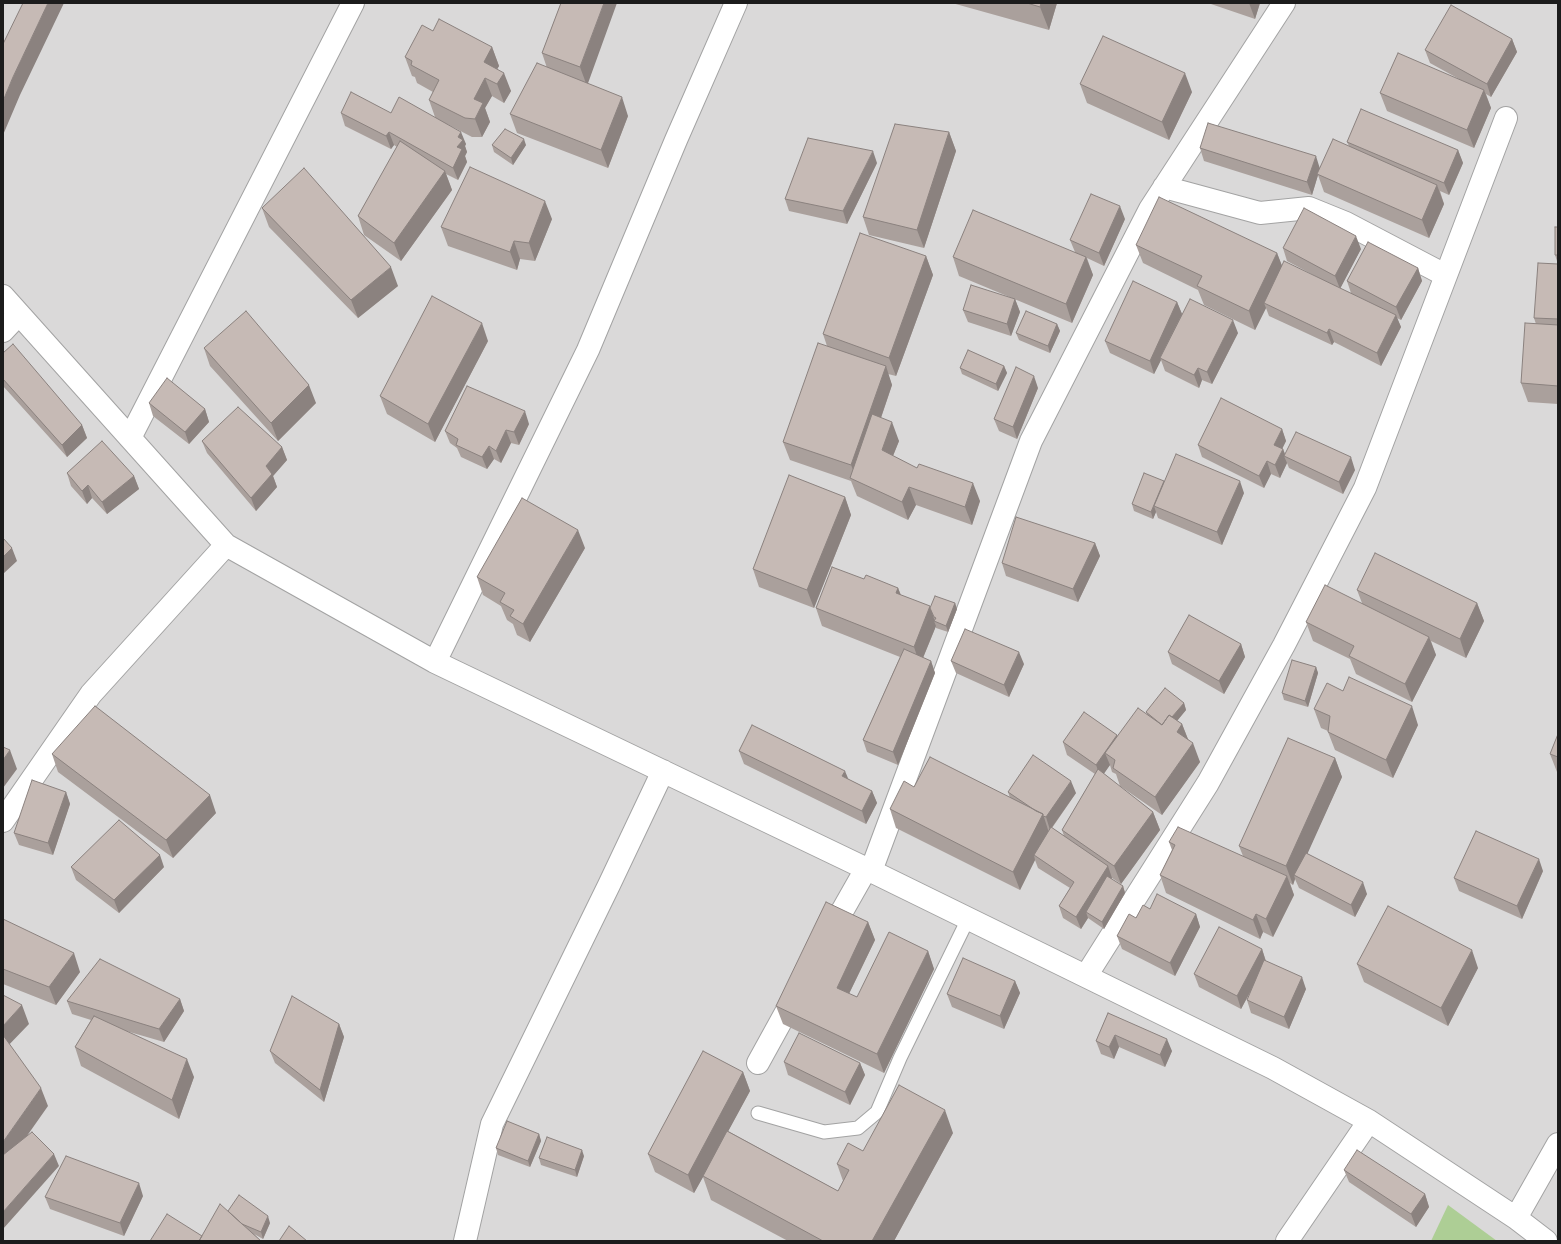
<!DOCTYPE html>
<style>
body{margin:0}
#map{position:relative;width:1561px;height:1244px;overflow:hidden;background:#eee8e2;font-family:"Source Sans 3",sans-serif}
canvas{display:block}
.frame{position:absolute;inset:0;border:4px solid #1c1c1c;pointer-events:none}
</style>
<div id="map">
<canvas width="1561" height="1244"></canvas>
<div class="frame"></div>
</div>
<script>
const c = document.querySelector('canvas').getContext('2d');
c.lineJoin = 'round';
function fillPath(path, color) { c.fillStyle = color; c.fill(path, 'evenodd'); }
const poly = rows => new Path2D(rows.map(r => 'M' + r).join(''));
function trace(path, color, width, dash) { c.strokeStyle = color; c.lineWidth = width; c.lineCap = dash ? 'butt' : 'round'; c.setLineDash(dash || []); c.stroke(path); }
fillPath(poly([
 [3,3,1558,3,1558,1241,3,1241]
]), '#dad9d9');
fillPath(poly([
 [1448,1205,1497,1241,1431,1241]
]), '#adce95');
const service = poly([
 [758,1113,824,1132,858,1128,877,1112,900,1058,968,919]
]);
const minor = poly([
 [1164,187,1260,213,1309,208,1346,223,1445,275],
 [3,296,226,545,435,662,871,871,1273,1068,1369,1121,1516,1218,1546,1241],
 [3,331,19,314],
 [130,438,353,3],
 [435,662,588,350,676,140,736,3],
 [3,821,91,694,226,545],
 [871,871,1031,441,1150,209,1284,3],
 [828,936,866,869],
 [1086,976,1208,783,1284,645,1365,488,1506,118],
 [758,1063,796,994],
 [1516,1218,1558,1144],
 [465,1241,492,1124,609,885,663,771],
 [1287,1241,1369,1121]
]);
trace(service, '#a3a3a3', 15);
trace(minor, '#a3a3a3', 24);
trace(service, '#fff', 13);
trace(minor, '#fff', 22);
fillPath(poly([
 [561,3,588,84,628,116,608,168,517,133,510,114,547,68,542,53],
 [952,3,1057,3,1049,30],
 [1208,3,1260,3,1255,19],
 [433,31,492,47,499,66,497,69,511,91,504,103,492,96,485,108,490,122,482,137,472,137,447,124,466,144,465,146,467,152,465,156,467,162,458,180,446,174,452,190,401,261,364,235,358,216,397,147,394,145,391,149,345,126,341,113,391,113,435,117,429,100,433,92,417,83,415,77,412,76,405,57],
 [1512,39,1517,52,1491,97,1486,94,1491,108,1474,148,1387,111,1380,93,1459,79,1430,63,1425,50],
 [1080,84,1192,92,1169,140,1087,103],
 [949,132,956,151,924,248,869,235,863,217],
 [1347,142,1458,150,1463,163,1449,195,1440,191,1444,204,1429,238,1324,192,1318,175,1312,195,1204,161,1200,148,1320,168,1349,146],
 [492,145,526,145,513,165,494,152],
 [877,163,847,224,789,211,785,199],
 [262,208,398,286,358,318,269,227],
 [552,219,535,261,520,259,517,270,448,246,441,227],
 [1125,219,1104,266,1087,258,1093,275,1072,323,959,276,953,257,1075,252,1070,240],
 [1558,227,1558,264,1555,255],
 [1136,245,1277,253,1282,266,1319,278,1287,261,1283,248,1361,249,1340,288,1351,293,1347,281,1418,268,1422,281,1401,320,1397,318,1401,327,1381,366,1334,342,1332,345,1269,316,1266,308,1255,330,1204,305,1198,290,1143,263],
 [926,256,933,275,896,376,888,374,892,385,881,418,899,441,893,456,980,501,972,525,916,505,908,520,857,496,851,481,790,460,783,442,827,346,823,334],
 [1558,264,1558,404,1528,402,1521,383,1536,324,1534,318],
 [1015,299,1020,312,1011,336,968,322,963,310],
 [1177,302,1182,314,1238,333,1212,384,1202,380,1199,388,1165,371,1161,360,1154,374,1110,353,1105,341],
 [1057,324,1060,331,1050,353,1019,340,1016,333],
 [488,341,435,442,387,414,380,396],
 [204,348,316,403,278,441,210,366],
 [3,353,82,425,87,438,67,457,3,386],
 [1004,366,1007,373,998,391,962,374,960,368],
 [1038,388,1017,439,999,431,994,419],
 [149,403,205,409,209,422,189,444,153,416],
 [529,424,519,445,511,443,501,463,494,459,487,469,461,457,457,448,450,443,445,431],
 [1282,429,1286,441,1282,449,1283,449,1285,454,1355,470,1343,494,1289,468,1287,463,1280,478,1271,474,1264,488,1202,457,1198,445],
 [202,441,282,447,287,460,273,476,277,487,256,511,207,453],
 [67,473,134,476,139,489,107,514,92,498,87,504,71,486],
 [1164,481,1244,493,1222,545,1158,518,1156,512,1153,519,1134,511,1132,504],
 [845,497,851,515,814,608,759,587,753,569],
 [1095,543,1100,556,1078,602,1006,576,1002,563],
 [585,548,530,642,517,635,513,624,507,620,501,606,483,595,477,577],
 [864,579,898,588,901,595,930,608,955,603,957,609,948,632,936,628,936,626,923,658,931,661,935,673,898,765,867,752,863,740,900,657,822,626,816,608],
 [1357,590,1477,603,1484,621,1466,658,1431,641,1436,655,1412,702,1356,674,1350,659,1313,641,1306,622,1362,603],
 [1241,644,1245,657,1224,694,1172,664,1168,652],
 [951,661,1024,664,1009,697,956,673],
 [1316,667,1318,673,1308,707,1284,700,1282,693],
 [1343,691,1418,725,1393,778,1335,750,1328,732,1328,731,1321,728,1314,709],
 [1184,703,1186,710,1177,721,1182,724,1188,739,1200,762,1162,815,1120,786,1116,774,1112,772,1110,765,1103,774,1153,812,1160,830,1121,884,1112,878,1111,879,1123,886,1125,893,1104,929,1088,918,1081,929,1063,918,1059,906,1070,888,1038,868,1035,860,1020,890,896,828,890,809,914,787,1010,798,1008,792,1076,793,1052,828,1064,836,1062,830,1095,774,1067,755,1063,742,1118,736,1147,714,1146,712],
 [1558,734,1558,772,1557,772,1550,754],
 [739,751,848,779,872,791,877,803,866,824,744,764],
 [52,754,216,813,173,858,58,772],
 [1335,758,1342,777,1307,853,1367,894,1355,917,1299,888,1295,879,1293,885,1290,883,1294,895,1273,937,1263,932,1260,939,1166,893,1160,875,1172,850,1169,842,1243,856,1239,846],
 [66,792,70,804,53,855,19,845,14,833],
 [71,867,164,867,119,913,76,880],
 [1543,871,1522,919,1459,891,1454,878],
 [1150,909,1196,914,1200,927,1175,976,1122,949,1117,936,1136,918],
 [3,919,80,972,56,1005,3,984],
 [868,922,875,940,849,994,857,997,928,951,934,969,884,1073,783,1024,776,1006],
 [1262,949,1266,961,1306,989,1289,1029,1251,1013,1247,1000,1251,991,1241,1009,1199,987,1194,974],
 [1357,964,1478,968,1448,1026,1364,982],
 [1015,981,1020,993,1004,1029,952,1007,947,994],
 [180,999,184,1011,164,1042,126,1031,194,1077,179,1119,81,1066,75,1047,91,1020,72,1014,67,1001],
 [1108,1013,1172,1051,1165,1067,1119,1047,1114,1059,1101,1054,1096,1041],
 [339,1024,344,1037,324,1102,275,1063,270,1051],
 [784,1062,860,1063,865,1075,850,1105,788,1075],
 [743,1072,750,1091,728,1131,838,1191,843,1181,837,1164,863,1151,953,1133,894,1241,788,1241,711,1200,703,1177,694,1193,655,1172,648,1154],
 [539,1134,541,1141,530,1167,498,1155,496,1148],
 [584,1156,577,1177,541,1165,539,1158],
 [1344,1170,1425,1194,1429,1207,1416,1227,1349,1182],
 [143,1196,124,1236,50,1209,45,1197],
 [228,1211,270,1223,263,1239,254,1234,261,1241,150,1241,202,1236]
]), '#aaa09c');
fillPath(poly([
 [48,3,64,3,20,95,3,135,3,101,13,77],
 [604,3,617,3,587,86,580,67],
 [1041,3,1057,3,1049,30,1040,7],
 [1249,3,1260,3,1255,19],
 [1512,39,1517,52,1491,97,1487,84],
 [492,47,499,66,491,80,484,62],
 [504,73,511,91,504,103,497,84],
 [1185,73,1192,92,1169,140,1162,122],
 [485,78,492,96,485,108,490,122,482,137,475,119,474,99],
 [1484,90,1491,108,1474,148,1467,130],
 [622,97,628,116,608,168,601,150],
 [389,132,394,145,391,149,386,136],
 [461,132,466,144,465,146,467,152,465,156,467,162,458,180,453,168,457,147,458,137],
 [949,132,956,151,924,248,917,230],
 [524,139,526,145,513,165,511,158],
 [1458,150,1463,163,1449,195,1444,183],
 [873,151,877,163,847,224,843,211],
 [1316,156,1320,169,1317,174,1318,175,1312,195,1307,182],
 [445,171,452,190,401,261,394,243],
 [1437,185,1444,204,1429,238,1422,220],
 [545,201,552,219,535,261,529,243],
 [1120,206,1125,219,1104,266,1099,253],
 [1356,236,1361,249,1340,289,1335,276],
 [514,241,520,259,517,270,510,252],
 [1277,253,1284,271,1264,303,1266,308,1255,330,1249,311],
 [926,256,933,275,896,376,889,358],
 [1086,257,1093,275,1072,323,1066,304],
 [391,267,398,286,358,318,351,300],
 [1418,268,1422,281,1401,320,1396,307],
 [1015,299,1020,312,1011,336,1007,324],
 [1177,302,1182,314,1160,358,1161,360,1154,374,1150,361],
 [1396,315,1401,327,1381,366,1377,353],
 [1233,320,1238,333,1212,384,1207,372],
 [482,323,488,341,435,442,428,424],
 [1057,324,1060,331,1050,353,1048,346],
 [1329,329,1334,342,1332,345,1327,333],
 [886,366,892,385,859,482,858,481,851,465],
 [1004,366,1007,373,998,391,996,384],
 [1198,368,1202,380,1199,388,1194,375],
 [1034,376,1038,388,1017,439,1013,427],
 [309,385,316,403,278,441,271,423],
 [205,409,209,422,189,444,185,432],
 [525,411,529,424,519,445,514,432],
 [892,422,899,441,888,468,882,450],
 [82,425,87,438,67,457,62,445],
 [1282,429,1286,441,1278,457,1274,445],
 [506,430,511,443,501,463,496,451],
 [489,446,494,459,487,469,482,457],
 [282,447,287,460,273,476,277,487,256,511,251,498,266,466],
 [1283,449,1286,457,1284,456,1287,463,1280,478,1275,465],
 [1351,457,1355,470,1343,494,1339,482],
 [1267,461,1271,474,1264,488,1259,476],
 [134,476,139,489,107,514,102,502],
 [1240,481,1244,493,1222,545,1217,532],
 [973,483,980,501,972,525,965,507],
 [88,485,92,498,87,504,82,491],
 [909,487,916,505,908,520,902,502],
 [845,497,851,515,814,608,807,590],
 [1154,506,1156,512,1153,519,1151,512],
 [578,530,585,548,530,642,523,624],
 [1095,543,1100,556,1078,602,1073,589],
 [12,548,17,561,3,574,3,557],
 [898,588,905,606,896,593],
 [955,603,957,609,948,632,946,626],
 [1477,603,1484,621,1466,658,1460,639],
 [930,606,935,622,934,621,936,626,920,665,914,647],
 [1429,637,1436,655,1412,702,1405,684],
 [1241,644,1245,657,1224,694,1219,681],
 [1019,652,1024,664,1009,697,1004,685],
 [931,661,935,673,898,765,893,752],
 [1316,667,1318,673,1308,707,1305,701],
 [1184,703,1186,710,1167,733,1164,727],
 [1412,706,1418,725,1393,778,1386,760],
 [1182,724,1189,742,1177,732],
 [1117,735,1122,748,1105,753,1110,765,1101,778,1096,765],
 [1193,743,1200,762,1162,815,1155,797],
 [10,750,17,769,3,788,3,760],
 [1335,758,1342,777,1297,877,1294,875,1295,879,1293,885,1286,866],
 [845,771,850,783,842,776],
 [1071,781,1076,793,1050,830,1046,817],
 [872,791,877,803,866,824,862,811],
 [66,792,70,804,53,855,48,843],
 [210,795,216,813,173,858,166,840],
 [1153,812,1160,830,1121,884,1114,866],
 [1043,814,1049,833,1034,855,1035,860,1020,890,1013,872],
 [160,855,164,867,119,913,114,900],
 [1539,859,1543,871,1522,919,1517,906],
 [1108,866,1112,878,1090,914,1086,912,1088,918,1081,929,1076,917],
 [1287,876,1294,895,1273,937,1266,919],
 [1363,882,1367,894,1355,917,1351,905],
 [1123,886,1125,893,1104,929,1102,922],
 [1196,914,1200,927,1175,976,1170,963],
 [1256,914,1263,932,1260,939,1253,920],
 [868,922,875,940,843,1006,837,988],
 [1262,949,1266,962,1241,1009,1237,996],
 [1472,950,1478,968,1448,1026,1441,1008],
 [928,951,934,969,884,1073,877,1054],
 [74,953,80,972,56,1005,49,987],
 [1302,977,1306,989,1289,1029,1284,1017],
 [1015,981,1020,993,1004,1029,1000,1016],
 [180,999,184,1011,164,1042,159,1029],
 [22,1005,29,1024,3,1051,3,1026],
 [339,1024,344,1037,324,1102,320,1090],
 [1115,1035,1119,1047,1114,1059,1109,1047],
 [1167,1039,1172,1051,1165,1067,1160,1055],
 [187,1059,194,1077,179,1119,172,1100],
 [860,1063,865,1075,850,1105,845,1092],
 [743,1072,750,1091,704,1176,703,1176,703,1177,694,1193,688,1175],
 [41,1088,48,1106,3,1170,3,1142],
 [945,1110,953,1133,894,1241,872,1241],
 [539,1134,541,1141,530,1167,528,1161],
 [582,1150,584,1156,577,1177,575,1170],
 [54,1154,59,1166,3,1229,3,1212],
 [139,1183,143,1196,124,1236,120,1223],
 [1425,1194,1429,1207,1416,1227,1411,1214],
 [268,1216,270,1223,263,1239,261,1232]
]), '#8b827f');
const building = poly([
 [23,3,48,3,13,77,3,101,3,44,23,3],
 [561,3,604,3,580,67,542,53,561,3],
 [1027,3,1041,3,1040,7,1027,3],
 [1451,5,1512,39,1487,84,1425,50,1451,5],
 [439,19,492,47,484,62,504,73,497,84,485,78,474,99,483,103,475,119,465,118,429,100,439,80,411,65,412,61,405,57,422,25,433,31,439,19],
 [1103,36,1185,73,1162,122,1080,84,1103,36],
 [1398,53,1484,90,1467,130,1380,93,1398,53],
 [537,63,622,97,601,150,510,114,537,63],
 [351,92,391,113,399,97,461,132,458,137,463,140,457,147,462,149,453,168,389,132,386,136,341,113,351,92],
 [1361,109,1458,150,1444,183,1347,142,1361,109],
 [1208,123,1316,156,1307,182,1200,148,1208,123],
 [895,124,949,132,917,230,863,217,895,124],
 [505,129,524,139,511,158,492,145,505,129],
 [808,138,873,151,843,211,785,199,808,138],
 [1333,139,1437,185,1422,220,1317,174,1333,139],
 [400,141,445,171,394,243,358,216,400,141],
 [470,167,545,201,529,243,514,241,510,252,441,227,470,167],
 [304,168,391,267,351,300,262,208,304,168],
 [1091,194,1120,206,1099,253,1070,240,1091,194],
 [1159,197,1277,253,1249,311,1197,286,1202,276,1136,245,1159,197],
 [1304,208,1356,236,1335,276,1283,248,1304,208],
 [973,210,1086,257,1066,304,953,257,973,210],
 [1555,227,1558,227,1558,255,1555,255,1555,227],
 [860,233,926,256,889,358,823,334,860,233],
 [1368,242,1418,268,1396,307,1347,281,1368,242],
 [1284,261,1396,315,1377,353,1329,329,1327,333,1264,303,1284,261],
 [1538,263,1558,264,1558,319,1534,318,1538,263],
 [1133,281,1177,302,1150,361,1105,341,1133,281],
 [971,285,1015,299,1007,324,963,310,971,285],
 [432,296,482,323,428,424,380,396,432,296],
 [1190,299,1233,320,1207,372,1198,368,1194,375,1160,358,1190,299],
 [246,311,309,385,271,423,204,348,246,311],
 [1026,311,1057,324,1048,346,1016,333,1026,311],
 [1525,323,1558,325,1558,386,1521,383,1525,323],
 [818,343,886,366,851,465,783,442,818,343],
 [13,344,82,425,62,445,3,379,3,353,13,344],
 [968,350,1004,366,996,384,960,368,968,350],
 [1016,367,1034,376,1013,427,994,419,1016,367],
 [167,378,205,409,185,432,149,403,167,378],
 [467,386,525,411,514,432,506,430,496,451,489,446,482,457,456,445,458,439,445,431,467,386],
 [1221,398,1282,429,1274,445,1283,449,1275,465,1267,461,1259,476,1198,445,1221,398],
 [238,407,282,447,266,466,272,474,251,498,202,441,238,407],
 [872,414,892,422,882,450,917,468,919,464,973,483,965,507,909,487,902,502,850,478,872,414],
 [1296,432,1351,457,1339,482,1284,456,1296,432],
 [102,441,134,476,102,502,88,485,82,491,67,473,102,441],
 [1176,454,1240,481,1217,532,1154,506,1176,454],
 [1144,473,1164,481,1151,512,1132,504,1144,473],
 [789,475,845,497,807,590,753,569,789,475],
 [522,498,578,530,523,624,510,616,514,610,500,602,505,593,477,577,522,498],
 [1016,517,1095,543,1073,589,1002,563,1016,517],
 [3,538,12,548,3,557,3,538],
 [1375,553,1477,603,1460,639,1357,590,1375,553],
 [832,567,864,579,866,575,898,588,896,593,930,606,914,647,816,608,832,567],
 [1325,585,1429,637,1405,684,1349,656,1354,646,1306,622,1325,585],
 [935,596,955,603,946,626,934,621,936,618,934,617,930,608,935,596],
 [1189,615,1241,644,1219,681,1168,652,1189,615],
 [965,629,1019,652,1004,685,951,661,965,629],
 [904,649,931,661,893,752,863,740,904,649],
 [1292,660,1316,667,1305,701,1282,693,1292,660],
 [1349,677,1412,706,1386,760,1328,732,1330,716,1314,709,1327,683,1343,691,1349,677],
 [1165,688,1184,703,1172,717,1169,715,1162,725,1146,712,1165,688],
 [95,706,210,795,166,840,52,754,95,706],
 [1138,708,1162,725,1169,715,1182,724,1177,732,1193,743,1155,797,1113,768,1115,760,1105,753,1138,708],
 [1084,712,1117,735,1096,765,1063,742,1084,712],
 [752,725,845,771,842,776,872,791,862,811,739,751,752,725],
 [1558,734,1558,757,1550,754,1558,734],
 [1288,738,1335,758,1286,866,1239,846,1288,738],
 [3,747,10,750,3,760,3,747],
 [1033,755,1071,781,1046,817,1043,816,1043,814,1036,811,1008,792,1033,755],
 [930,757,1043,814,1013,872,890,809,904,781,914,787,930,757],
 [1098,769,1153,812,1114,866,1062,830,1098,769],
 [32,780,66,792,48,843,14,833,32,780],
 [119,820,160,855,114,900,71,867,119,820],
 [1051,827,1108,866,1076,917,1059,906,1074,882,1034,855,1051,827],
 [1178,827,1287,876,1266,919,1256,914,1253,920,1160,875,1175,845,1169,842,1178,827],
 [1476,831,1539,859,1517,906,1454,878,1476,831],
 [1306,853,1363,882,1351,905,1294,875,1306,853],
 [1107,876,1123,886,1102,922,1086,912,1107,876],
 [1157,894,1196,914,1170,963,1117,936,1129,914,1136,918,1143,905,1150,909,1157,894],
 [826,902,868,922,837,988,857,997,889,932,928,951,877,1054,776,1006,826,902],
 [1388,906,1472,950,1441,1008,1357,964,1388,906],
 [3,919,74,953,49,987,3,969,3,919],
 [1219,927,1262,949,1237,996,1194,974,1219,927],
 [963,958,1015,981,1000,1016,947,994,963,958],
 [100,959,180,999,159,1029,67,1001,100,959],
 [1264,960,1302,977,1284,1017,1247,1000,1264,960],
 [3,995,22,1005,3,1026,3,995],
 [292,996,339,1024,320,1090,270,1051,292,996],
 [1108,1013,1167,1039,1160,1055,1115,1035,1109,1047,1096,1041,1108,1013],
 [94,1016,187,1059,172,1100,75,1047,94,1016],
 [799,1033,860,1063,845,1092,784,1062,799,1033],
 [3,1035,41,1088,3,1142,3,1035],
 [703,1051,743,1072,688,1175,648,1154,703,1051],
 [899,1085,945,1110,872,1241,823,1241,703,1176,727,1131,838,1191,849,1170,837,1164,848,1143,863,1151,899,1085],
 [507,1121,539,1134,528,1161,496,1148,507,1121],
 [32,1132,54,1154,3,1212,3,1155,32,1132],
 [547,1137,582,1150,575,1170,539,1158,547,1137],
 [1357,1150,1425,1194,1411,1214,1344,1170,1357,1150],
 [66,1156,139,1183,120,1223,45,1197,66,1156],
 [239,1195,268,1216,261,1232,242,1224,228,1211,239,1195],
 [220,1204,261,1241,199,1241,220,1204],
 [167,1214,202,1236,199,1241,150,1241,167,1214],
 [289,1226,307,1241,279,1241,289,1226]
]);
fillPath(building, '#c6bab5');
trace(building, '#8b827f', 1);
</script>
